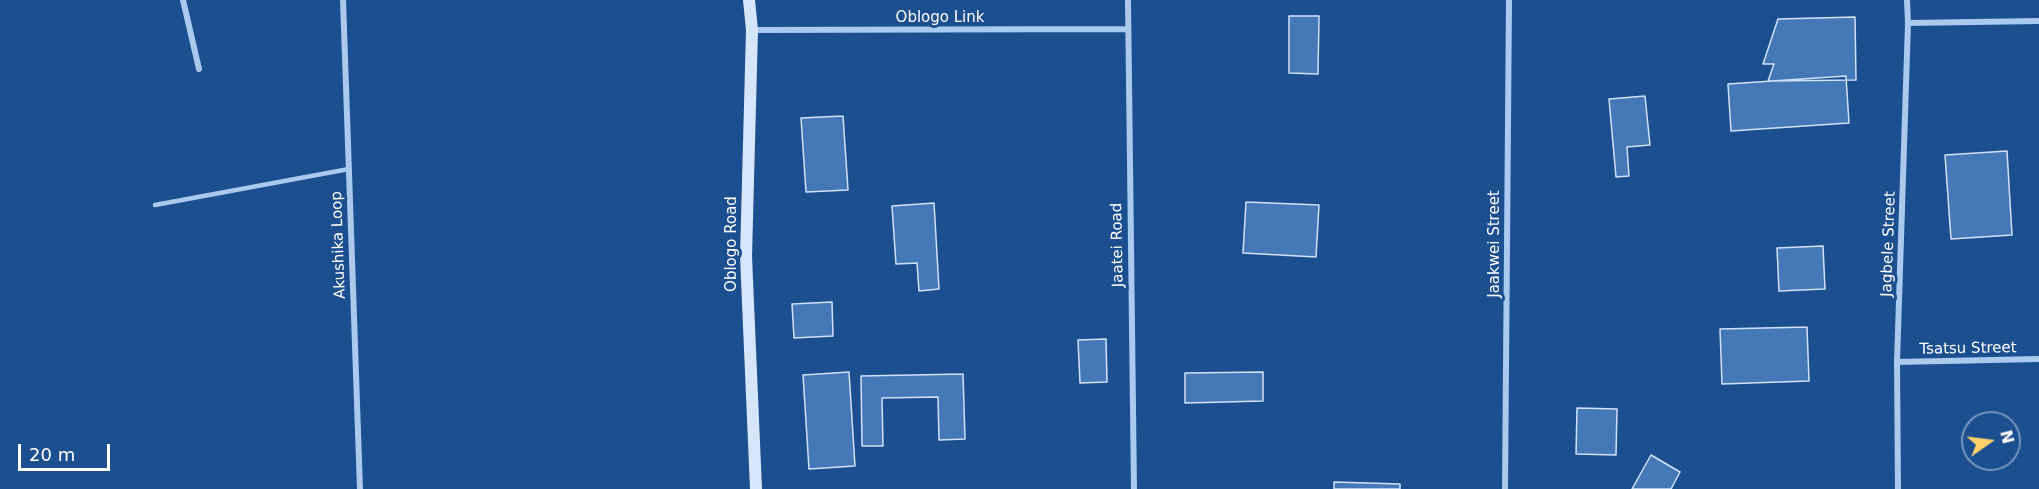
<!DOCTYPE html>
<style>
body{margin:0}
#map{position:relative;width:2039px;height:489px;overflow:hidden;background:#1b4f8f;font-family:"DejaVu Sans",sans-serif}
canvas{display:block}
.north{position:absolute;left:1961px;top:411px;width:60px;height:60px;box-sizing:border-box;background:#1b4f8f;border:2px solid #7695bc;border-radius:50%;rotate:76deg;font-size:16px;font-weight:700;line-height:24px;text-align:center;color:#fff}
.north::after{content:'';display:block;margin:auto;width:21px;height:27px;background:#ffd166;clip-path:polygon(50% 0,100% 100%,50% 72%,0 100%)}
.scale{position:absolute;left:18px;top:444px;width:92px;height:27px;box-sizing:border-box;border:3px solid #fff;border-top:0;padding-left:8px;font-size:18px;line-height:21px;white-space:nowrap;color:#fff;-webkit-text-stroke:4px #1b4f8f;paint-order:stroke}
</style>
<div id="map">
<canvas width="2039" height="489"></canvas>
<div class="north">N</div>
<div class="scale">20 m</div>
</div>
<script>
const c = document.querySelector('canvas').getContext('2d');
c.lineJoin = 'round';
function fillPath(path, color) { c.fillStyle = color; c.fill(path, 'evenodd'); }
const poly = rows => new Path2D(rows.map(r => 'M' + r).join(''));
function trace(path, color, width, dash) { c.strokeStyle = color; c.lineWidth = width; c.lineCap = dash ? 'butt' : 'round'; c.setLineDash(dash || []); c.stroke(path); }
function label(font, color, halo, rows, align = 'center') {
  c.font = font + ' "DejaVu Sans",sans-serif'; c.lineWidth = 6; c.setLineDash([]); c.textBaseline = 'middle'; c.strokeStyle = halo; c.fillStyle = color; for (const [text, x, y, turn = 0] of rows) {
    c.save(); c.translate(x, y); c.rotate((+turn || 0) * Math.PI / 180); c.textAlign = isNaN(turn) ? turn : align; if (halo) c.strokeText(text, 0, 0); c.fillText(text, 0, 0); c.restore();
  }
}
const building = poly([
 [1289,16,1319,16,1318,74,1289,73,1289,16],
 [1855,17,1856,80,1768,81,1774,64,1763,64,1778,19,1855,17],
 [1846,76,1849,123,1731,131,1728,84,1846,76],
 [1645,96,1650,145,1627,147,1629,176,1616,177,1609,99,1645,96],
 [843,116,848,190,806,192,801,118,843,116],
 [2007,151,2012,235,1951,239,1945,155,2007,151],
 [1246,202,1319,205,1316,257,1243,253,1246,202],
 [934,203,939,289,919,291,917,263,896,264,892,206,934,203],
 [1823,246,1825,289,1779,291,1777,248,1823,246],
 [832,302,833,336,794,338,792,304,832,302],
 [1807,327,1809,381,1722,384,1720,329,1807,327],
 [1106,339,1107,382,1080,383,1078,340,1106,339],
 [849,372,855,466,809,469,803,375,849,372],
 [1263,372,1263,401,1185,403,1185,373,1263,372],
 [963,374,965,439,939,440,938,397,882,398,883,446,862,446,861,376,963,374],
 [1577,408,1617,409,1616,455,1576,454,1577,408],
 [1651,455,1680,472,1671,489,1632,489,1651,455],
 [1334,482,1400,484,1400,489,1334,489,1334,482]
]);
fillPath(building, '#4478b7');
trace(building, '#cfe3fa', 1.5);
trace(poly([
 [155,205,349,169]
]), '#a9c9ee', 4.5);
trace(poly([
 [183,0,199,69],
 [343,0,360,489],
 [1128,0,1134,489],
 [1908,23,2039,21],
 [752,30,1127,29],
 [1897,362,2039,359],
 [1505,489,1509,0],
 [1898,489,1897,362,1908,23,1907,0]
]), '#a9c9ee', 6);
trace(poly([
 [749,0,752,30,746,256,756,489]
]), '#d6e6fa', 12);
label('15px', '#fff', '#1b4f8f', [
 ["Oblogo Link",940,18],
 ["Oblogo Road",732,244,-90],
 ["Jaakwei Street",1495,244,-90],
 ["Jagbele Street",1889,244,-88],
 ["Akushika Loop",339,245,-92],
 ["Jaatei Road",1118,245,-91],
 ["Tsatsu Street",1968,349,-1]
]);
</script>
